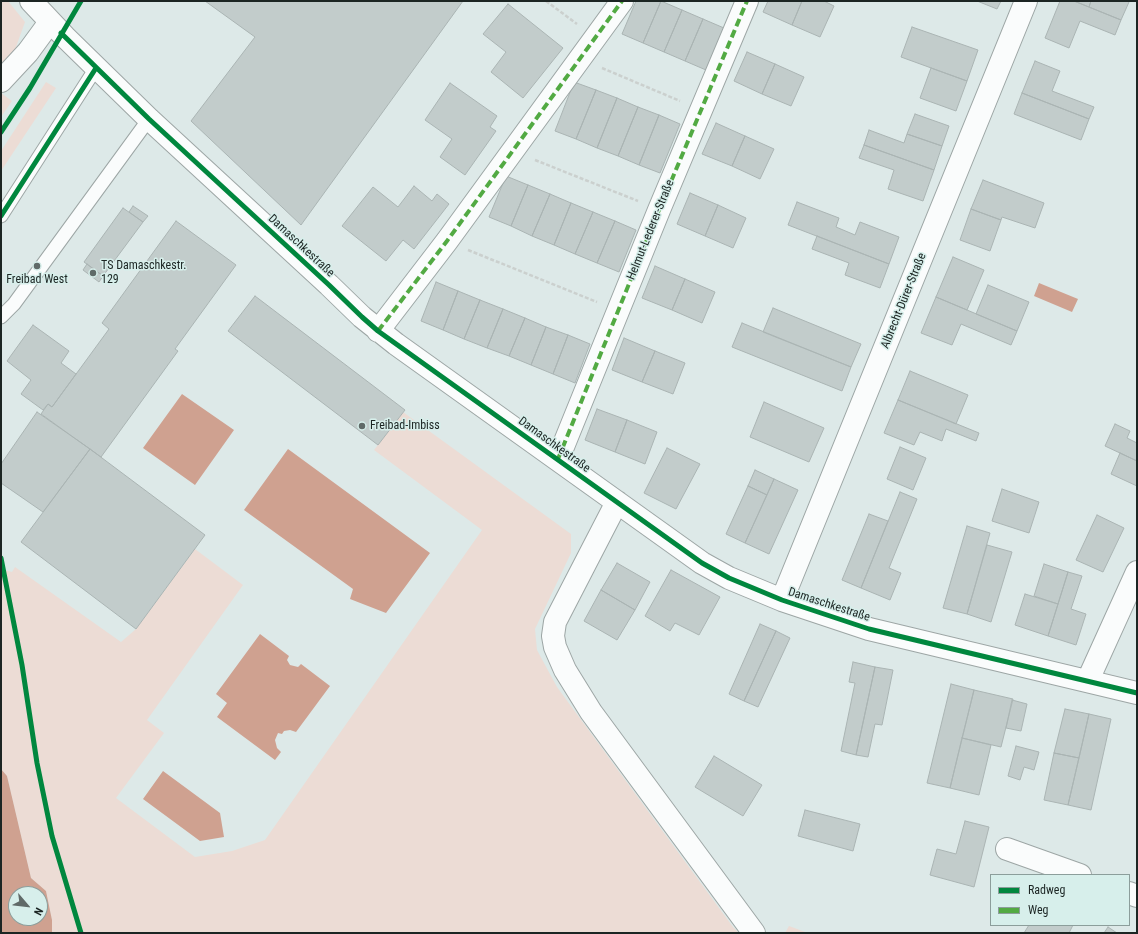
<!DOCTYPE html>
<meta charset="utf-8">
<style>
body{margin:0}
#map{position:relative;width:1138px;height:934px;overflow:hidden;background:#dde9e8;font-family:"Roboto Condensed",sans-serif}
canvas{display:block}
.frame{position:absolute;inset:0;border:2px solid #1c2523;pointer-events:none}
.legend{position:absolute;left:990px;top:874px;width:140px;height:52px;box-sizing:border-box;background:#d7efeb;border:1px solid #8c9e9b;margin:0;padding:5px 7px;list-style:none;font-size:12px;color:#1c2523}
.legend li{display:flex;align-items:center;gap:8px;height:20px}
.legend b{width:20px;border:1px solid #8c9e9b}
.north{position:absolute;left:8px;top:886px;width:40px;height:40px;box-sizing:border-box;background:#d7efeb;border:1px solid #8c9e9b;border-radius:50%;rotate:118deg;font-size:11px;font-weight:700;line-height:16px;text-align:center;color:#1c2523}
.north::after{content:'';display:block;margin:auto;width:14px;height:18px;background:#606a68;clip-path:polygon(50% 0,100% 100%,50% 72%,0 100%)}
</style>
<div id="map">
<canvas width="1138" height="934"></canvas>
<div class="frame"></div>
<ul class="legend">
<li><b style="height:5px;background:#00873e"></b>Radweg</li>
<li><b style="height:5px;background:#52aa43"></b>Weg</li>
</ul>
<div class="north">N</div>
</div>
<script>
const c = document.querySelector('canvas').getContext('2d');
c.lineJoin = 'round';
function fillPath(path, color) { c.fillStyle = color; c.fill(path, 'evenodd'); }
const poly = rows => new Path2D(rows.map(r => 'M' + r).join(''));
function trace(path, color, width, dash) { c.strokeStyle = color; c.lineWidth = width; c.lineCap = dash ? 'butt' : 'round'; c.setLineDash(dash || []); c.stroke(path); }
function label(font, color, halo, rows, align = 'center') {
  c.font = font + ' "Roboto Condensed",sans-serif'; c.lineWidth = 3; c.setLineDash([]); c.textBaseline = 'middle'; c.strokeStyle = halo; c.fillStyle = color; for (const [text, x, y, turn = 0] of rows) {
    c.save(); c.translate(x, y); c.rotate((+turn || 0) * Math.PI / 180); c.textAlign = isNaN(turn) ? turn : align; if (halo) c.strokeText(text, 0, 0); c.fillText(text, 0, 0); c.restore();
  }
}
fillPath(poly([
 [1,1,8,1,25,22,12,58,1,69],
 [46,82,56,88,1,171,1,151],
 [1,93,12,101,1,117],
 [403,412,571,534,571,553,535,629,537,650,557,687,733,927,739,933,52,933,52,920,46,891,31,878,7,776,1,769,1,569,12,572,15,567,121,642,136,629,195,549,243,585,147,720,164,733,116,798,195,857,232,851,265,840,482,530,374,450],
 [789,926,808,933,785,933]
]), '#ecdcd5');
fillPath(poly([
 [1039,283,1078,299,1072,312,1034,296],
 [182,394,234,430,195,485,143,448],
 [288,449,430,553,386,613,350,599,353,589,244,510],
 [260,634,289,656,287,660,290,665,298,667,301,664,330,686,296,732,290,730,284,731,282,734,278,733,275,740,277,748,281,752,275,760,217,717,227,703,216,694],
 [1,769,7,776,31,878,46,891,52,920,52,933,1,933],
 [16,894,40,894,40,918,16,918],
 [163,771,220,813,224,837,200,841,143,799]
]), '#cfa190');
const building = poly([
 [205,1,463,1,301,225,191,121,255,37,205,1],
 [636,1,661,1,643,43,622,34,636,1],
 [661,1,682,10,664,52,643,43,661,1],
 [768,1,802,1,792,25,763,12,768,1],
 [802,1,824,1,834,6,820,37,792,25,802,1],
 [977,1,1001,1,997,9,977,1],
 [1060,1,1074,1,1121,20,1115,35,1080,21,1069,48,1045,38,1060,1],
 [1074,1,1091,1,1089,7,1074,1],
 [1091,1,1127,1,1129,2,1121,20,1089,7,1091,1],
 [508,4,563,48,523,98,491,72,506,52,483,34,508,4],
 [682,10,703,19,685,61,664,52,682,10],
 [703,19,724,28,706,70,685,61,703,19],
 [912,27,978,50,967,81,901,57,912,27],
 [747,52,775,64,762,94,734,81,747,52],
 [1035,61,1060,71,1052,91,1094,107,1089,119,1022,93,1035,61],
 [775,64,804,77,791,106,762,94,775,64],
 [931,68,967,81,956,111,920,98,931,68],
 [574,82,596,90,576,139,555,131,574,82],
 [450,83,497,116,490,127,496,131,465,175,440,157,452,139,425,120,450,83],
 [596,90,617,98,597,148,576,139,596,90],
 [1022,93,1089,119,1081,140,1014,114,1022,93],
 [617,98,638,107,618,156,597,148,617,98],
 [638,107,659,115,639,165,618,156,638,107],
 [915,114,949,126,942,146,907,134,915,114],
 [659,115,680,124,660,173,639,165,659,115],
 [716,123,745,136,732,166,702,154,716,123],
 [869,130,904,143,907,134,942,146,934,170,864,145,869,130],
 [745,136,774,149,760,179,732,166,745,136],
 [864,145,934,170,923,201,888,189,894,170,859,158,864,145],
 [506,176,528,185,511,226,489,217,506,176],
 [983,180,1044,203,1035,228,1002,217,1001,220,971,209,983,180],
 [528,185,550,194,532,236,511,226,528,185],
 [414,186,432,201,437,194,449,204,414,249,403,240,386,261,342,226,373,187,398,207,414,186],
 [690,193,718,205,705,236,677,224,690,193],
 [550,194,571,203,554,245,532,236,550,194],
 [797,202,839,218,836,227,855,235,860,222,899,237,889,264,788,225,797,202],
 [571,203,593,212,575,254,554,245,571,203],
 [718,205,746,218,733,248,705,236,718,205],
 [133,206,148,216,143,222,129,212,133,206],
 [123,208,143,222,103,276,84,262,123,208],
 [971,209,1001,220,990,251,960,240,971,209],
 [593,212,615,221,597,263,575,254,593,212],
 [176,221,236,265,175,349,178,351,101,457,41,414,48,404,52,407,109,329,102,323,176,221],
 [615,221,636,230,619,272,597,263,615,221],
 [817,236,889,264,880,288,845,275,849,263,812,249,817,236],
 [953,257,984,270,967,310,936,297,953,257],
 [87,264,103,276,99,282,83,270,87,264],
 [655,266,685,279,672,310,642,298,655,266],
 [685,279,715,292,702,323,672,310,685,279],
 [436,282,458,291,443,330,421,321,436,282],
 [988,285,1029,302,1017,331,976,314,988,285],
 [458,291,480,300,464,339,443,330,458,291],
 [255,296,405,410,378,445,228,331,255,296],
 [936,297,1017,331,1011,345,961,324,952,345,921,333,936,297],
 [480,300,503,309,487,348,464,339,480,300],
 [773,308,861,344,851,367,763,332,773,308],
 [503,309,525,318,509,356,487,348,503,309],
 [525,318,546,327,531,365,509,356,525,318],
 [742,323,851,367,842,391,732,347,742,323],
 [33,325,69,351,61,363,76,374,52,407,48,404,43,410,21,394,31,380,7,361,33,325],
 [546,327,568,335,553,374,531,365,546,327],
 [568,335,590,344,575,383,553,374,568,335],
 [624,338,655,351,642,382,612,370,624,338],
 [655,351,685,363,673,394,642,382,655,351],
 [910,371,968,395,956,424,898,400,910,371],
 [898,400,979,433,976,441,946,429,942,441,920,432,914,445,884,433,898,400],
 [764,402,824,428,809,462,750,437,764,402],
 [597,409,627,420,615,452,585,440,597,409],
 [37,412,90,449,43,512,1,483,1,464,37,412],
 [627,420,657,432,645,464,615,452,627,420],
 [1115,424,1130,431,1127,438,1137,443,1137,461,1105,446,1115,424],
 [900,447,926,458,913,490,887,479,900,447],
 [667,448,700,464,676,509,644,493,667,448],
 [90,449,205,535,136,629,21,542,90,449],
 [1120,453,1137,461,1137,486,1111,474,1120,453],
 [755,470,774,479,767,495,748,486,755,470],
 [774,479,798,490,769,554,745,543,774,479],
 [748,486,767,495,745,543,726,534,748,486],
 [1002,489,1039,502,1029,533,992,521,1002,489],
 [900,492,917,499,889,568,901,573,890,600,861,588,900,492],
 [869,514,888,521,861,588,842,580,869,514],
 [1097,515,1124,528,1103,572,1076,560,1097,515],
 [967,526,990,533,967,614,943,608,967,526],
 [987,545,1012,552,991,622,967,614,987,545],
 [617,563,650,582,635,610,601,590,617,563],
 [1044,564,1068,572,1058,604,1034,596,1044,564],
 [671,570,720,597,699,635,675,623,670,631,645,616,671,570],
 [1068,572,1082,576,1071,609,1086,614,1076,645,1048,636,1068,572],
 [601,590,635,610,617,640,584,621,601,590],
 [1025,594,1058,604,1048,636,1015,625,1025,594],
 [760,624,776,631,744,701,729,694,760,624],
 [776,631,790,638,758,707,744,701,776,631],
 [853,662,875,667,856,755,841,751,855,683,849,682,853,662],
 [875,667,893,670,882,725,875,724,868,757,856,755,875,667],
 [951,684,974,690,950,788,927,783,951,684],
 [974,690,1013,699,1001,747,962,738,974,690],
 [1012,700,1027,704,1021,731,1006,728,1012,700],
 [1065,709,1089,714,1079,758,1054,753,1065,709],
 [1089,714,1111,719,1091,810,1068,805,1089,714],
 [962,738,991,745,979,795,950,788,962,738],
 [1016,746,1039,752,1034,770,1024,767,1020,780,1008,776,1016,746],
 [1054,753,1079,758,1068,805,1044,800,1054,753],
 [714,756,762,785,743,816,695,787,714,756],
 [805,810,860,824,853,851,798,836,805,810],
 [965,821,989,827,974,887,930,875,937,849,956,854,965,821],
 [1029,925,1073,925,1069,933,1024,933,1029,925],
 [1108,927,1117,933,1104,933,1108,927]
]);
fillPath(building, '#c2cccb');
trace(building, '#aab4b3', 1);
const lane = poly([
 [1,216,96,68],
 [1,317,14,304,149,119]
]);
const street = poly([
 [31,1,65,37,149,119,329,285,362,317,396,344,702,563,729,578,782,600,869,629,1137,693],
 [1,81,28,52,50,22],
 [378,331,447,241,622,1],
 [558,459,659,210,747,1],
 [617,502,555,622,553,636,555,647,565,670,591,712,754,933],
 [782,600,1026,1],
 [1088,680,1137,572],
 [1007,849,1080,875],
 [1129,893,1137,896]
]);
trace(lane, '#9da6a5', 15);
trace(street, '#9da6a5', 24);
trace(poly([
 [546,1,577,24],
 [602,68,680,101],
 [535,160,638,201],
 [468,250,597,302]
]), '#cbd0ce', 2.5, [4, 2]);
trace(lane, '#fafcfc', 13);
trace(street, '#fafcfc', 22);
trace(poly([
 [378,331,447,241,622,1],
 [558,459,659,210,747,1]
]), '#52aa43', 4, [8, 4]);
trace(poly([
 [61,33,149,119,329,285,362,317,378,331,702,563,729,578,782,600,869,629,1137,693],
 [1,132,30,88,81,1],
 [1,216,96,68],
 [1,558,22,665,37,763,52,836,81,933]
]), '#00873e', 5);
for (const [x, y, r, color] of [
 [37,266,4,"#606a68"],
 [93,273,4,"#606a68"],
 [362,426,4,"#606a68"]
]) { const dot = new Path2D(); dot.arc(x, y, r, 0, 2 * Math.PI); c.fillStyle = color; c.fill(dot); trace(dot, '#d7efeb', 1.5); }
label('12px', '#1c2523', '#d7efeb', [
 ["Helmut-Lederer-Straße",651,230,-68],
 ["Damaschkestraße",301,246,43],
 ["Albrecht-Dürer-Straße",904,301,-68],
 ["Damaschkestraße",554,445,36],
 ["Damaschkestraße",829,605,18]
]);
label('12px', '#1c2523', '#d7efeb', [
 ["TS Damaschkestr.",101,266],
 ["129",101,280],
 ["Freibad West",37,280,"center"],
 ["Freibad-Imbiss",370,426]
], 'left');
</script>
